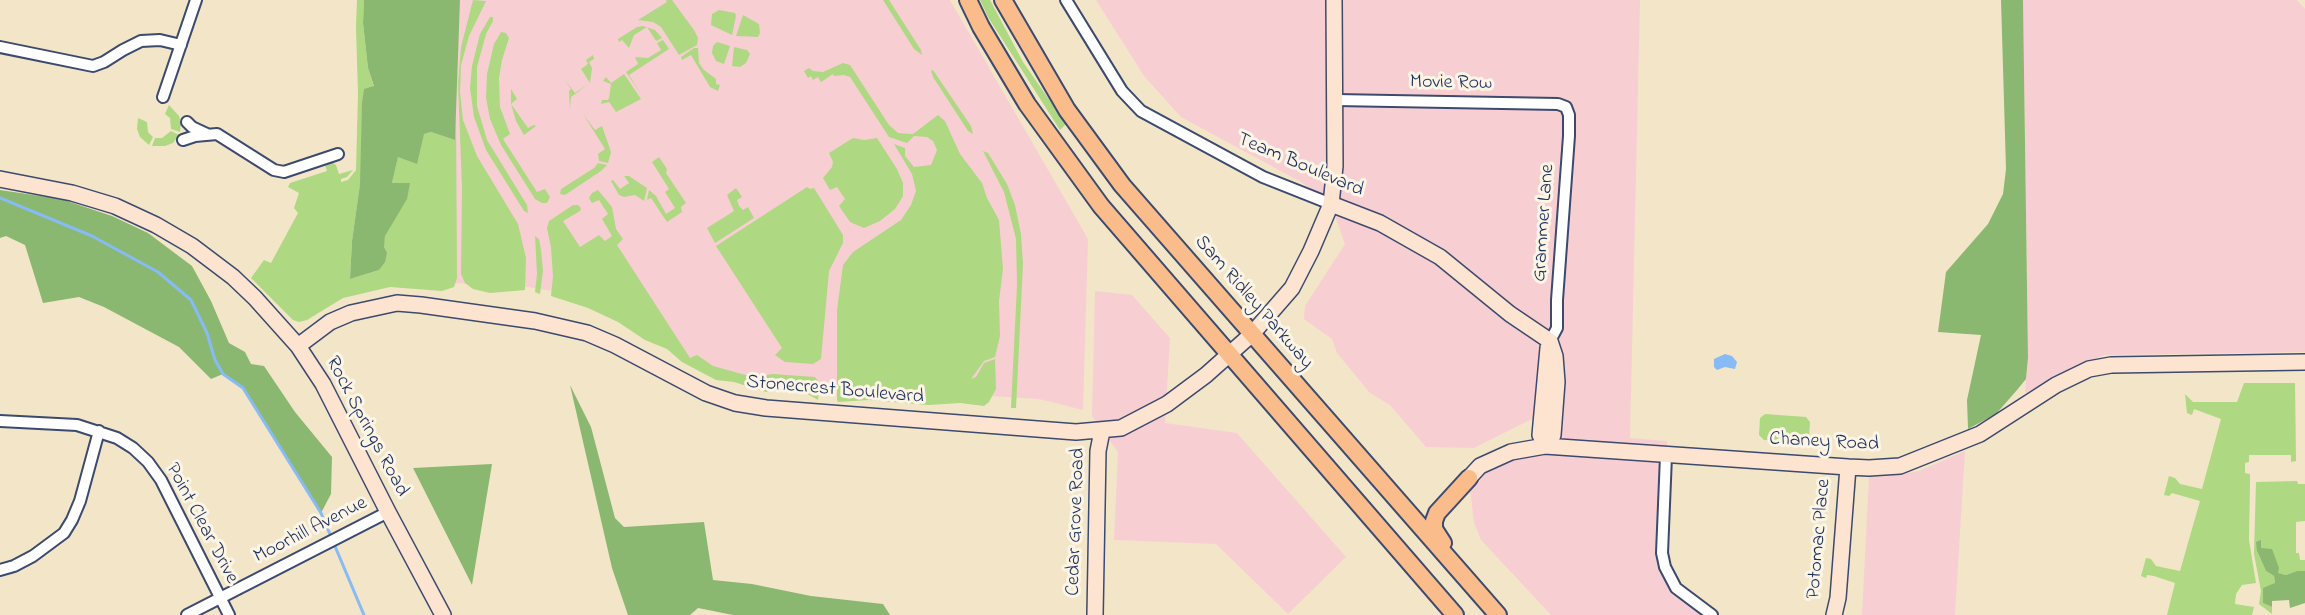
<!DOCTYPE html>
<style>
body{margin:0}
canvas{display:block;background:#f2e5c8}
</style>
<canvas width="2305" height="615"></canvas>
<script>
const c = document.querySelector('canvas').getContext('2d');
c.lineJoin = 'round';
function fillPath(path, color) { c.fillStyle = color; c.fill(path, 'evenodd'); }
const poly = rows => new Path2D(rows.map(r => 'M' + r).join(''));
function trace(path, color, width, dash) { c.strokeStyle = color; c.lineWidth = width; c.lineCap = dash ? 'butt' : 'round'; c.setLineDash(dash || []); c.stroke(path); }
function label(font, color, halo, rows, align = 'center') {
  c.font = font + ' "Indie Flower",sans-serif'; c.lineWidth = 6; c.setLineDash([]); c.textBaseline = 'middle'; c.strokeStyle = halo; c.fillStyle = color; for (const [text, x, y, turn = 0] of rows) {
    c.save(); c.translate(x, y); c.rotate((+turn || 0) * Math.PI / 180); c.textAlign = isNaN(turn) ? turn : align; if (halo) c.strokeText(text, 0, 0); c.fillText(text, 0, 0); c.restore();
  }
}
fillPath(poly([
 [380,0,950,0,1088,239,1083,410,1039,399,744,381,695,363,567,293,507,284,434,283],
 [1096,0,1640,0,1630,438,1667,441,1662,553,1670,578,1712,615,1551,615,1481,540,1474,523,1469,478,1544,446,1540,415,1474,448,1426,447,1390,405,1370,393,1337,353,1332,339,1304,319,1305,306,1345,244,1331,204,1301,182,1181,117,1144,76],
 [2023,0,2297,0,2305,9,2305,352,2104,355,2025,393,2028,359],
 [1095,291,1132,295,1170,338,1165,423,1237,433,1346,557,1288,614,1216,544,1114,540,1118,452,1092,416],
 [1965,451,1955,615,1862,615,1869,477,1891,476,1919,471]
]), '#f7cfd3');
fillPath(poly([
 [357,0,364,0,363,23,368,68,374,87,352,241,350,279,379,270,385,236,409,183,392,183,398,156,424,134,431,132,455,140,456,115,457,278,454,287,442,291,390,287,343,298,307,320,299,322,293,320,251,278,264,260,271,263,298,213,294,208,299,193,288,187,290,183,327,171,325,165,332,162,336,165,339,174,353,170,347,177,341,179,341,182,348,180,356,170,358,94,356,27],
 [473,0,486,1,469,36,461,65,460,92,463,120,477,156,518,224,526,258,525,290,490,293,473,289,465,283,461,274,462,187,458,84,461,47],
 [666,0,672,0,694,30,698,38,697,45,679,55,661,27,653,22,638,20,667,2],
 [883,0,889,0,921,50,922,55,914,49],
 [980,0,990,0,1023,62,1066,124,1060,130,988,17],
 [719,10,735,13,736,16,732,35,711,25,712,14],
 [743,15,759,24,760,33,758,37,736,36],
 [490,17,493,17,493,21,486,34,477,67,477,106,487,140,527,205,528,213,524,211,486,150,474,117,470,88,472,66,480,34],
 [643,26,655,30,662,38,656,41,647,27,634,35,629,48,622,40,619,42,618,39,637,27],
 [501,32,506,33,509,38,502,60,499,78,500,107,510,134,503,139,537,192,545,189,550,197,547,203,542,203,535,199,501,145,490,119,486,98,487,74,494,44],
 [663,40,669,49,629,75,643,97,626,72,638,64,635,57,648,58,661,50,657,43],
 [717,42,730,46,724,64,716,61,712,53,713,46],
 [734,47,747,50,750,54,746,63,740,67,732,66],
 [694,48,698,48,699,63,704,70,716,79,716,84,720,85,718,91,710,87,691,55,682,60,681,57],
 [593,55,594,59,589,62,592,68,590,83,571,97,570,109,569,91,571,89,564,79,575,93,590,83,581,69,588,64,586,60],
 [843,63,850,65,889,125,898,133,913,134,938,115,945,121,960,154,982,183,987,198,999,220,1003,269,999,301,1000,336,995,357,984,361,971,379,976,377,984,363,995,359,996,389,989,402,984,406,960,403,929,405,869,400,838,402,837,400,837,310,843,265,853,252,901,220,911,205,916,191,912,174,894,144,905,148,905,156,914,167,931,165,937,150,933,141,927,137,914,136,907,143,889,137,850,77,844,75,834,76,833,74,821,82,818,77,813,80,811,76,808,78,804,71,809,68,813,71,823,72],
 [933,70,971,126,973,134,968,131,933,77,931,71],
 [624,74,641,99,616,112,609,102,601,104,602,100,608,100,609,98,611,84,603,81,606,77,611,83],
 [511,89,517,99,511,104,528,128,534,125,536,126,524,135,516,121,511,104],
 [169,105,179,116,181,123,180,132,171,129,170,118,165,114],
 [583,114,595,130,602,126,611,152,608,163,599,161,598,154,605,149],
 [138,118,147,122,148,132,153,137,149,145,140,137,137,129],
 [171,131,179,135,173,143,165,146,152,146,155,138,162,138],
 [853,138,864,140,877,138,897,169,903,183,903,196,895,209,880,221,864,228,850,222,839,206,845,199,837,187,830,190,823,178,832,167,833,162,829,153],
 [983,151,988,153,1007,184,1015,205,1021,234,1023,264,1016,408,1011,408,1017,285,1016,239,1004,192],
 [659,157,667,169,666,173,686,203,681,207,682,212,667,222,651,198,647,200,649,190,656,196,666,214,675,208,665,192,669,189,652,162],
 [598,163,607,165,601,171,565,195,560,194,561,189,594,168],
 [624,176,629,176,647,188,644,201,635,195,624,197,619,195,611,181,613,180,620,189,629,183],
 [807,187,810,189,814,188,843,235,843,243,829,271,821,359,813,364,785,362,775,355,782,348,716,246],
 [736,188,742,197,737,200,739,206,743,210,748,207,754,218,715,243,707,228,734,211,727,195],
 [598,190,612,207,616,229,623,239,617,245,690,358,697,355,713,366,753,377,773,374,815,377,820,383,818,400,806,393,781,386,766,392,734,382,716,380,682,362,667,349,645,340,618,322,588,308,551,296,553,276,551,248,547,228,549,221,573,205,578,205,581,208,580,211,563,221,580,247,599,235,605,241,612,236,602,219,608,214,599,200,592,203,589,198,592,193],
 [535,236,539,239,541,250,543,271,540,294,535,292,537,274],
 [2244,383,2295,383,2296,461,2291,462,2291,455,2249,455,2249,462,2245,463,2245,473,2250,474,2250,482,2249,540,2256,583,2242,585,2236,594,2235,604,2254,607,2252,615,2167,615,2175,583,2154,576,2147,575,2146,578,2141,576,2146,558,2151,559,2156,566,2180,571,2200,501,2172,493,2169,496,2164,495,2169,476,2175,478,2180,484,2202,489,2221,419,2194,409,2192,415,2187,413,2185,394,2193,402,2237,402],
 [1765,414,1806,417,1810,422,1809,439,1804,443,1764,440,1759,435,1760,418],
 [2297,481,2298,484,2305,484,2305,521,2296,522,2296,553,2299,553,2300,560,2305,560,2305,571,2297,571,2286,575,2277,573,2257,551,2266,571,2274,576,2275,584,2263,603,2272,607,2272,614,2259,604,2261,591,2254,554,2256,482]
]), '#afd883');
fillPath(poly([
 [364,0,460,0,455,140,431,132,424,134,417,164,398,157,392,183,410,183,407,199,385,236,384,247,387,253,385,262,379,270,350,279,352,241,360,184,362,103,364,89,374,86,368,68,363,23],
 [2001,0,2023,0,2028,358,2026,379,2017,390,1996,414,1968,429,1967,400,1981,335,1938,332,1946,272,1988,224,2003,194,2006,169],
 [0,190,61,199,112,216,148,233,192,266,211,301,229,343,245,352,251,364,264,366,295,412,332,457,331,494,321,513,243,388,223,374,211,379,179,347,104,307,79,297,43,303,25,245,6,236,0,238],
 [570,385,591,427,615,518,624,527,704,522,713,580,752,584,811,596,883,604,890,615,733,615,698,608,690,615,628,615,612,568],
 [492,464,472,585,413,468],
 [2261,540,2261,548,2272,549,2279,568,2278,573,2286,575,2297,571,2305,571,2305,603,2290,608,2289,600,2272,601,2272,607,2263,603,2263,588,2275,583,2274,576,2266,571,2257,551,2256,542]
]), '#8bb871');
fillPath(poly([
 [1725,354,1732,356,1737,362,1735,369,1725,367,1717,370,1714,367,1714,359]
]), '#87bbf5');
trace(poly([
 [0,198,92,236,158,272,191,300,207,333,215,360,223,374,243,388,321,513,364,615]
]), '#87bbf5', 3);
const street = poly([
 [1066,0,1122,91,1141,111,1263,177,1331,204],
 [0,47,93,66,104,62,123,50,141,41,160,40,181,45],
 [163,97,196,0],
 [1336,100,1558,104,1566,107,1569,115,1569,136,1557,300,1557,328,1550,341],
 [187,122,192,127,207,134],
 [183,140,195,136,217,134,274,170,284,172,338,154],
 [0,421,77,425,117,438,133,448,148,462,161,480,229,615],
 [1666,456,1662,553,1665,567,1676,588,1712,615],
 [0,570,14,566,33,556,64,533,72,520,80,501,99,431],
 [187,615,388,512]
]);
const secondary = poly([
 [0,179,72,193,115,206,156,225,192,246,233,277,255,298,298,346,323,384,388,512,443,615],
 [1331,204,1380,223,1440,257,1510,314,1550,341,1555,356,1557,382,1553,435,1545,446],
 [298,346,330,322,351,313,397,303,421,305,535,321,587,333,615,345,706,393,735,403,766,408,1076,432,1121,428,1167,404,1206,375,1252,334,1292,288,1311,251,1331,204,1335,166,1334,0],
 [1545,446,1540,435,1548,348],
 [1469,478,1480,466,1511,452,1545,446,1848,467,1869,468,1900,466,1980,434,2056,385,2089,369,2111,365,2305,362],
 [1095,615,1098,451,1102,431],
 [1834,615,1838,598,1848,467]
]);
const primary = poly([
 [968,0,981,27,1027,104,1101,206,1455,615],
 [1003,0,1067,110,1122,185,1498,615],
 [1443,543,1434,529,1434,521,1437,513,1469,478]
]);
trace(street, '#3b4a6e', 14);
trace(secondary, '#3b4a6e', 18);
trace(primary, '#3b4a6e', 20);
trace(street, '#fff', 10);
trace(secondary, '#fde4d0', 15);
trace(primary, '#f9bc8a', 16);
label('20px', '#1b2f5e', '#fcf5e5', [
 ["Movie Row",1451,84,1],
 ["Team Boulevard",1300,166,23],
 ["Grammer Lane",1545,223,-86],
 ["Sam Ridley Parkway",1253,303,49],
 ["Stonecrest Boulevard",835,391,5],
 ["Rock Springs Road",366,427,62],
 ["Chaney Road",1824,443,3],
 ["Cedar Grove Road",1077,522,-88],
 ["Point Clear Drive",201,524,62],
 ["Moorhill Avenue",311,531,-27],
 ["Potomac Place",1820,539,-85]
]);
</script>
